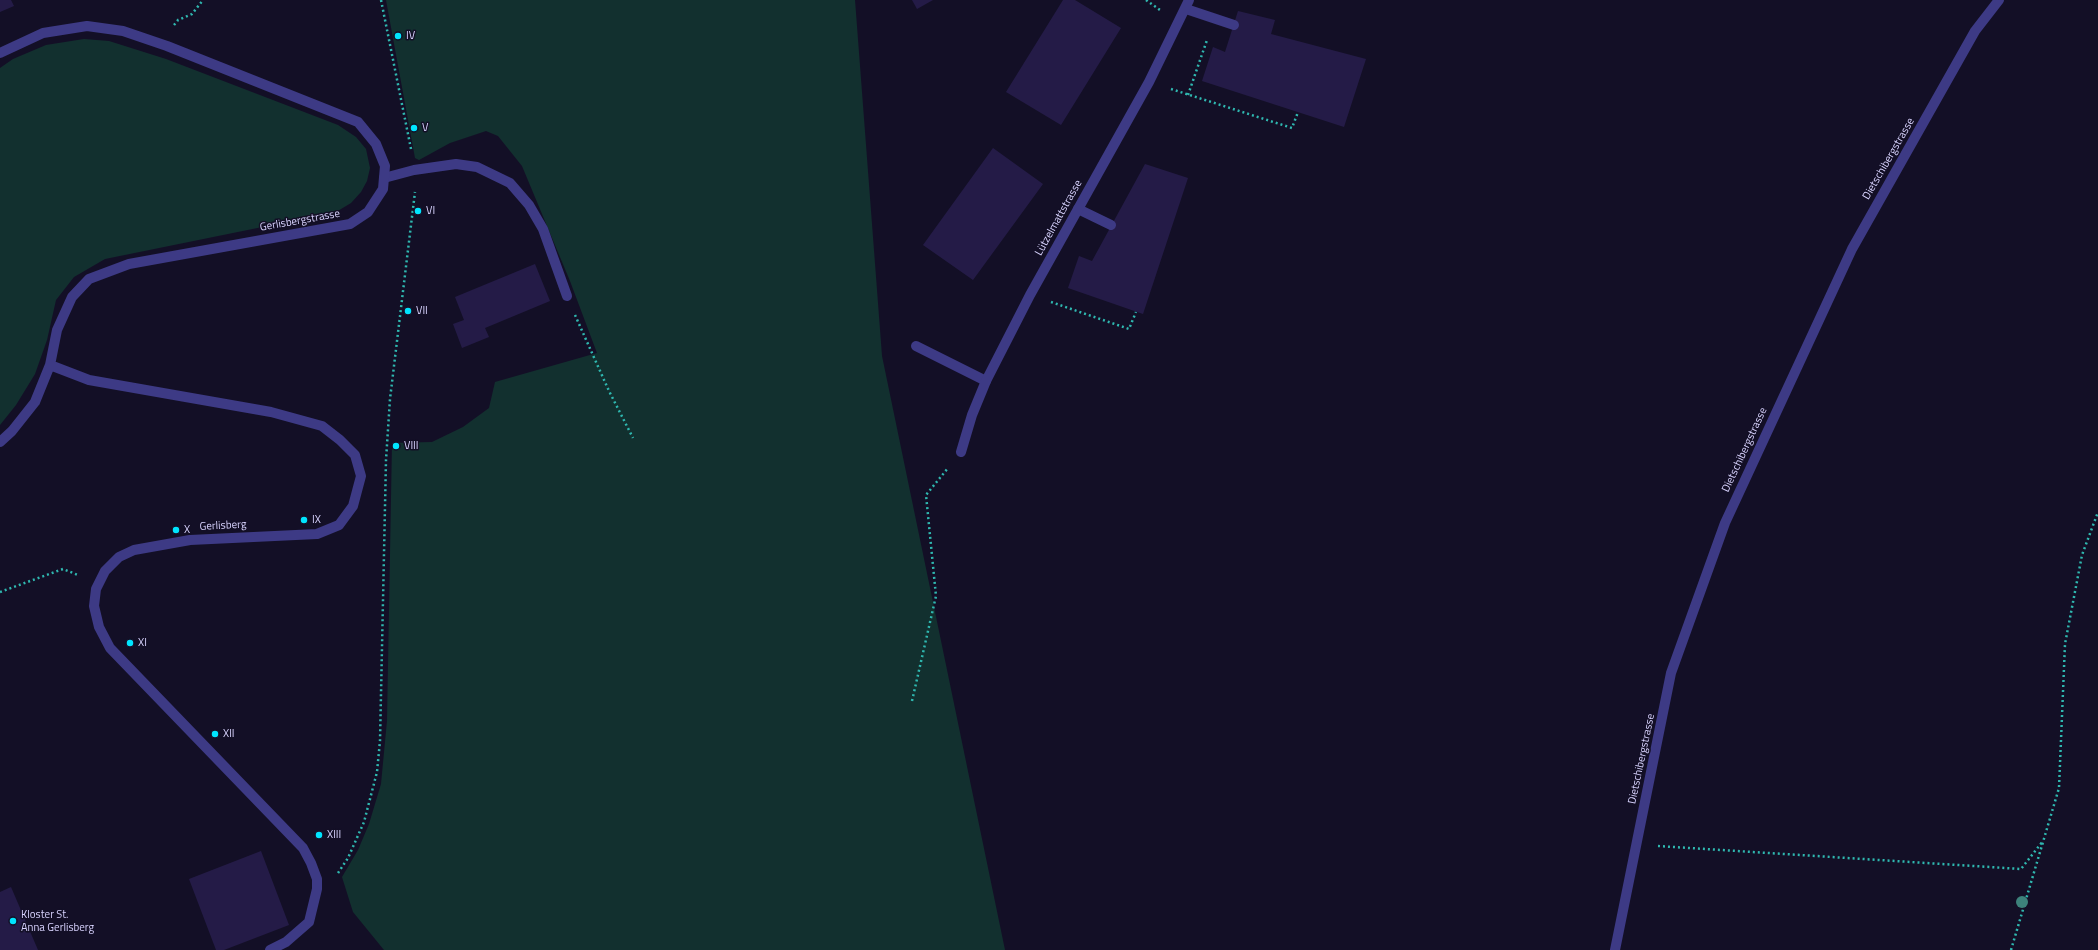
<!DOCTYPE html>
<meta charset="utf-8">
<style>
body{margin:0}
canvas{display:block;background:#130f26}
</style>
<canvas width="2098" height="950"></canvas>
<script>
const c = document.querySelector('canvas').getContext('2d');
c.lineJoin = 'round';
function fillPath(path, color) { c.fillStyle = color; c.fill(path, 'evenodd'); }
const poly = rows => new Path2D(rows.map(r => 'M' + r).join(''));
function trace(path, color, width, dash) { c.strokeStyle = color; c.lineWidth = width; c.lineCap = dash ? 'butt' : 'round'; c.setLineDash(dash || []); c.stroke(path); }
function label(font, color, halo, rows, align = 'center') {
  c.font = font + ' "Titillium Web",sans-serif'; c.lineWidth = 3; c.setLineDash([]); c.textBaseline = 'middle'; c.strokeStyle = halo; c.fillStyle = color; for (const [text, x, y, turn = 0] of rows) {
    c.save(); c.translate(x, y); c.rotate((+turn || 0) * Math.PI / 180); c.textAlign = isNaN(turn) ? turn : align; if (halo) c.strokeText(text, 0, 0); c.fillText(text, 0, 0); c.restore();
  }
}
fillPath(poly([
 [386,0,855,0,882,356,1005,950,384,950,353,912,342,877,358,850,369,824,381,784,387,721,392,443,432,442,463,427,489,408,495,382,597,353,570,281,522,166,498,136,486,131,450,143,419,160,415,158],
 [84,39,109,41,166,59,338,125,356,137,366,149,370,168,367,181,361,192,351,203,336,212,105,259,74,277,56,300,47,340,35,374,16,405,0,425,0,68,13,59,46,45]
]), '#12302f');
fillPath(poly([
 [0,0,11,0,14,6,0,12],
 [912,0,933,0,917,9],
 [1063,0,1075,0,1121,28,1061,125,1006,92],
 [1238,11,1275,20,1271,34,1366,59,1344,127,1202,81,1213,47,1225,52],
 [993,148,1043,184,973,280,923,245],
 [1145,164,1188,178,1143,314,1068,288,1079,256,1092,261],
 [535,264,550,301,485,328,489,337,462,348,453,324,464,320,455,297],
 [261,851,289,925,224,950,216,950,189,879],
 [11,887,38,950,0,950,0,892]
]), '#241b47');
trace(poly([
 [381,0,411,149],
 [1146,0,1160,10],
 [174,25,178,20,192,14,203,0],
 [1171,89,1292,128,1298,112],
 [1188,95,1207,40],
 [1051,302,1129,329,1136,312],
 [575,315,609,391,633,438],
 [0,592,63,569,78,575],
 [912,701,936,596,926,495,948,468],
 [1658,846,2021,869,2043,841],
 [338,873,348,858,364,822,377,772,380,741,386,460,390,399,415,192],
 [2011,950,2059,788,2065,644,2082,555,2098,512]
]), '#2fb8b0', 2.5, [2, 3]);
trace(poly([
 [1186,9,1234,25],
 [384,178,414,170,456,164,477,167,510,183,529,205,543,229,567,296],
 [1078,209,1111,225],
 [916,346,986,381]
]), '#3d3a85', 10);
trace(poly([
 [0,53,43,33,87,26,123,31,167,46,358,122,376,144,385,166,383,189,368,212,350,224,129,264,89,279,72,297,57,330,50,365,35,402,12,431,0,442],
 [50,365,89,380,271,412,322,426,340,440,355,455,361,476,353,506,339,525,317,534,190,540,134,550,119,557,105,571,96,589,94,606,99,627,110,648,303,848,311,863,317,879,317,889,309,922,286,942,270,950],
 [961,452,972,415,986,381,1030,295,1149,82,1189,0],
 [1615,950,1671,673,1725,523,1852,249,1975,31,1999,0]
]), '#3d3a85', 10);
c.fillStyle = '#3d827b';
for (const [x, y] of [
 [2022,902]
]) { c.beginPath(); c.arc(x, y, 6, 0, 2 * Math.PI); c.fill(); }
for (const [x, y, r, color] of [
 [398,36,4,"#00e5ff"],
 [414,128,4,"#00e5ff"],
 [418,211,4,"#00e5ff"],
 [408,311,4,"#00e5ff"],
 [396,446,4,"#00e5ff"],
 [304,520,4,"#00e5ff"],
 [176,530,4,"#00e5ff"],
 [130,643,4,"#00e5ff"],
 [215,734,4,"#00e5ff"],
 [319,835,4,"#00e5ff"],
 [13,921,4,"#00e5ff"]
]) { const dot = new Path2D(); dot.arc(x, y, r, 0, 2 * Math.PI); c.fillStyle = color; c.fill(dot); trace(dot, '#130f26', 1.5); }
label('11px', '#d9d4ff', '#130f26', [
 ["IV",406,36],
 ["V",422,128],
 ["VI",426,211],
 ["VII",416,311],
 ["VIII",404,446],
 ["IX",312,520],
 ["X",184,530],
 ["XI",138,643],
 ["XII",223,734],
 ["XIII",327,835],
 ["Kloster St.",21,915],
 ["Anna Gerlisberg",21,928]
], 'left');
label('11px', '#d9d4ff', '#130f26', [
 ["Dietschibergstrasse",1889,159,-60],
 ["Lützelmattstrasse",1059,218,-61],
 ["Gerlisbergstrasse",300,221,-10],
 ["Dietschibergstrasse",1745,450,-65],
 ["Gerlisberg",223,526,-3],
 ["Dietschibergstrasse",1642,759,-78]
]);
</script>
